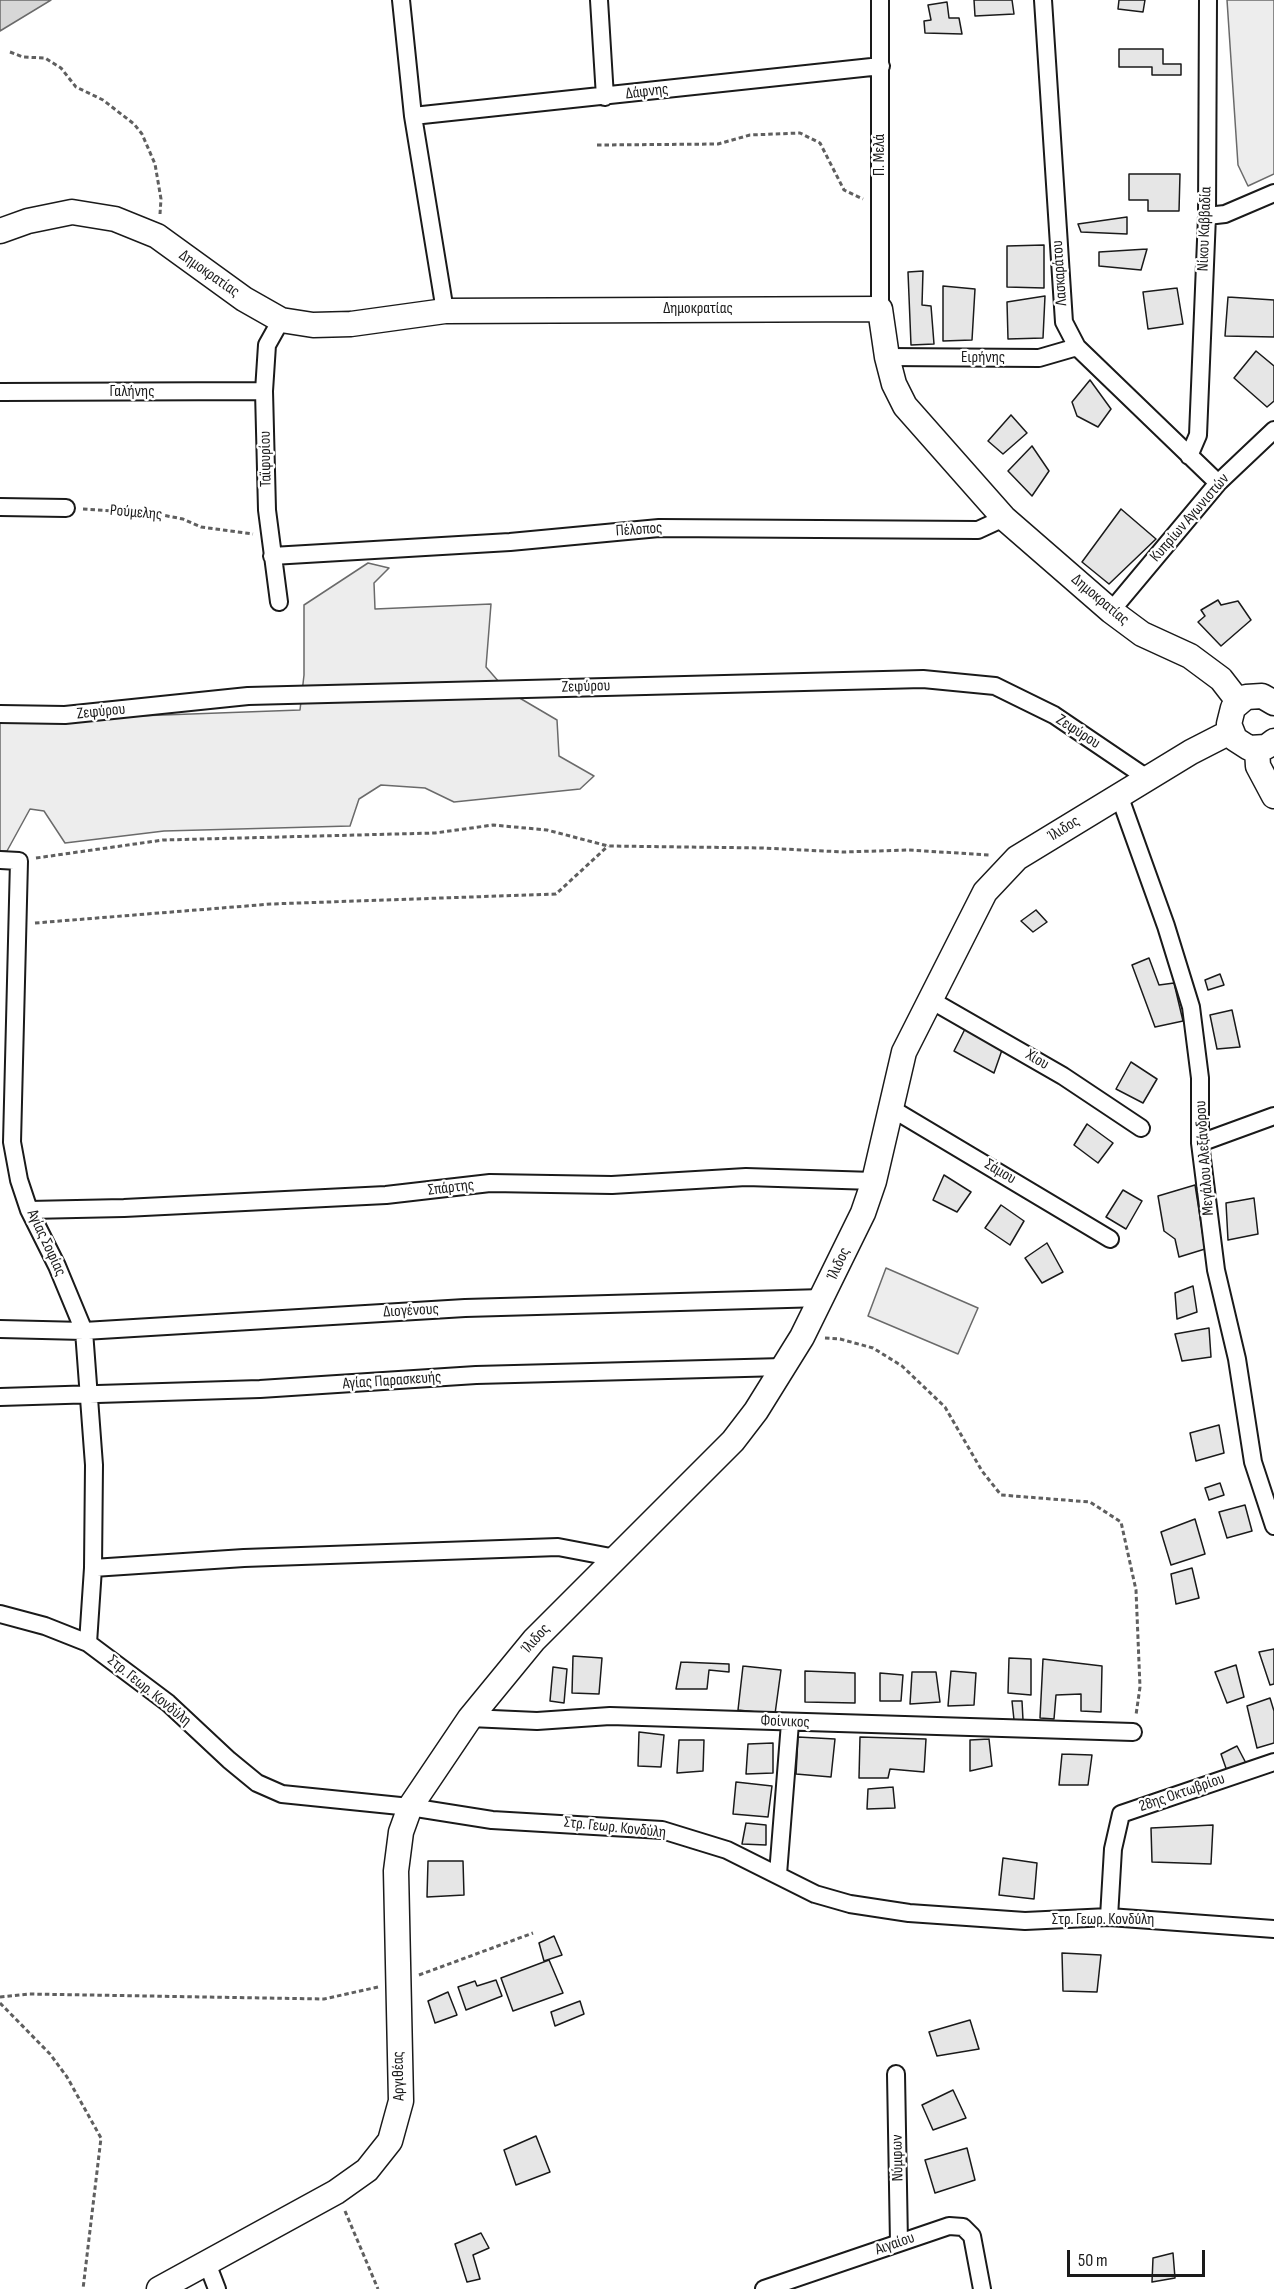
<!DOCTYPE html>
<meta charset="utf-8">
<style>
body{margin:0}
#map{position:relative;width:1274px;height:2289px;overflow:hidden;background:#fff;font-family:"Sofia Sans Condensed",sans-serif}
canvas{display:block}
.scale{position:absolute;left:1067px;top:2250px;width:138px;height:27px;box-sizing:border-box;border:3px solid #1a1a1a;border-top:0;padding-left:8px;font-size:18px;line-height:21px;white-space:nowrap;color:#1a1a1a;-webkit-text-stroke:4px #fff;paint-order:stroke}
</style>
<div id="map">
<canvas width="1274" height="2289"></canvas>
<div class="scale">50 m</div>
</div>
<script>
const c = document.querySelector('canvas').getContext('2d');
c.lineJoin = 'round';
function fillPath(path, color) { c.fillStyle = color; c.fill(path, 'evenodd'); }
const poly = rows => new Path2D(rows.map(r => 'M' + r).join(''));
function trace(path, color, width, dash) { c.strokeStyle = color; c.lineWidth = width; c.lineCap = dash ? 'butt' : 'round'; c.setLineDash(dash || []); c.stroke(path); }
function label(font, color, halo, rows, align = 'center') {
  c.font = font + ' "Sofia Sans Condensed",sans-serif'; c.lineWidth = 4.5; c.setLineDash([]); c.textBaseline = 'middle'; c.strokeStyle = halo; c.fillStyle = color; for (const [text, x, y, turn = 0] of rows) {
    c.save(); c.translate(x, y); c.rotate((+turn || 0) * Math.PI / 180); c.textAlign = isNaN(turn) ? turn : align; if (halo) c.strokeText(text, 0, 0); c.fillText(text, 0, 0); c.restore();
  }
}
const built = poly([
 [1227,0,1274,0,1274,174,1248,186,1238,165,1227,0],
 [368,563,389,568,374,583,375,609,491,604,486,667,506,690,557,720,559,756,594,776,580,789,454,802,425,788,381,785,359,799,350,826,164,831,65,843,44,811,30,809,7,851,0,851,0,721,300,710,304,675,304,605,368,563],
 [886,1268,978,1308,958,1354,868,1316,886,1268]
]);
fillPath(built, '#ededed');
trace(built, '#6a6a6a', 1.5);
const water = poly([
 [0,0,51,0,0,31,0,0]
]);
fillPath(water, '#d7d7d7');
trace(water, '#6a6a6a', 1.5);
const building = poly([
 [974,0,1012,0,1014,14,975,16,974,0],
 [1119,0,1145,0,1143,12,1118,9,1119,0],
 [947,2,949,18,959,18,962,34,925,33,924,21,931,20,928,5,947,2],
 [1119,49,1163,49,1163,64,1181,64,1181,75,1152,75,1152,67,1119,67,1119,49],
 [1129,174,1180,174,1179,211,1148,211,1148,200,1129,200,1129,174],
 [1127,217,1127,234,1081,232,1078,224,1127,217],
 [1044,245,1044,288,1007,287,1007,246,1044,245],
 [1147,249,1141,270,1099,266,1099,252,1147,249],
 [923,271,922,305,931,306,934,344,911,345,908,272,923,271],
 [943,286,975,289,972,340,943,341,943,286],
 [1177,288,1183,324,1148,329,1143,292,1177,288],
 [1045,296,1043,338,1008,339,1007,302,1045,296],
 [1228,297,1274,300,1274,337,1225,336,1228,297],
 [1256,351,1274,366,1274,401,1267,407,1234,378,1256,351],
 [1090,380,1111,409,1098,427,1077,416,1072,402,1090,380],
 [1011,415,1027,433,1003,454,988,441,1011,415],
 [1032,446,1049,471,1032,496,1008,471,1032,446],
 [1121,509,1156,539,1109,584,1082,562,1121,509],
 [1218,600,1221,605,1238,601,1251,620,1221,646,1198,622,1205,616,1201,610,1218,600],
 [1036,910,1047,922,1033,932,1021,921,1036,910],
 [1149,958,1159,985,1174,983,1183,1021,1155,1027,1132,965,1149,958],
 [1220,974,1224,985,1208,990,1205,980,1220,974],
 [1232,1010,1240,1047,1217,1049,1210,1015,1232,1010],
 [965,1029,1002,1050,994,1073,954,1051,965,1029],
 [1131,1062,1157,1079,1143,1103,1116,1089,1131,1062],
 [1087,1124,1113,1143,1098,1163,1074,1145,1087,1124],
 [944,1175,971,1192,957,1212,933,1200,944,1175],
 [1195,1185,1205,1249,1179,1257,1175,1239,1164,1231,1158,1196,1195,1185],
 [1123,1190,1142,1201,1126,1229,1106,1217,1123,1190],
 [1254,1198,1258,1234,1228,1240,1226,1203,1254,1198],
 [1001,1205,1024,1221,1010,1245,985,1228,1001,1205],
 [1047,1243,1063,1272,1042,1283,1025,1258,1047,1243],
 [1193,1286,1197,1312,1177,1319,1175,1293,1193,1286],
 [1209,1328,1211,1357,1182,1361,1175,1334,1209,1328],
 [1219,1425,1224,1453,1196,1461,1190,1433,1219,1425],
 [1220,1483,1224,1495,1209,1500,1205,1488,1220,1483],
 [1245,1505,1252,1531,1227,1538,1219,1512,1245,1505],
 [1195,1519,1205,1554,1171,1565,1161,1532,1195,1519],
 [1192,1568,1199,1598,1176,1604,1171,1574,1192,1568],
 [1274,1649,1274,1684,1270,1685,1259,1652,1274,1649],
 [573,1656,602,1658,599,1694,572,1693,573,1656],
 [1009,1658,1031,1659,1031,1695,1008,1693,1009,1658],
 [1043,1659,1102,1666,1101,1712,1081,1711,1081,1694,1056,1695,1054,1719,1040,1718,1043,1659],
 [681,1662,729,1664,729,1672,709,1670,707,1689,676,1689,681,1662],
 [1236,1665,1244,1697,1227,1703,1215,1672,1236,1665],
 [743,1666,781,1670,775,1714,738,1710,743,1666],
 [553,1667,567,1669,564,1703,550,1701,553,1667],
 [805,1671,855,1673,855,1703,805,1702,805,1671],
 [951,1671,976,1673,974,1705,948,1706,951,1671],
 [912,1672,936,1672,940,1702,910,1704,912,1672],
 [880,1673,903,1675,901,1701,880,1701,880,1673],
 [1270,1698,1274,1711,1274,1743,1257,1748,1247,1706,1270,1698],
 [1012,1701,1022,1701,1023,1720,1014,1720,1012,1701],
 [639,1732,664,1735,661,1767,638,1766,639,1732],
 [798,1737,835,1739,831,1777,796,1774,798,1737],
 [860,1737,926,1739,924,1772,890,1769,888,1778,859,1778,860,1737],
 [989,1739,992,1766,970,1771,970,1740,989,1739],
 [679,1740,704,1740,703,1771,677,1773,679,1740],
 [773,1743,773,1773,746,1774,748,1744,773,1743],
 [1237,1746,1248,1767,1228,1774,1221,1754,1237,1746],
 [1062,1754,1092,1755,1088,1785,1059,1785,1062,1754],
 [736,1782,772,1786,768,1817,733,1814,736,1782],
 [893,1787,895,1808,867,1809,868,1789,893,1787],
 [746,1823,766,1825,766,1845,742,1844,746,1823],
 [1213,1825,1211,1864,1152,1862,1151,1828,1213,1825],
 [1003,1858,1037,1863,1034,1899,999,1895,1003,1858],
 [428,1861,463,1861,464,1895,427,1897,428,1861],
 [554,1936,562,1955,544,1961,539,1943,554,1936],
 [1062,1953,1101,1955,1097,1992,1063,1991,1062,1953],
 [549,1960,563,1993,513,2011,501,1978,549,1960],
 [496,1980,502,1996,466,2010,458,1987,475,1981,477,1986,496,1980],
 [448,1992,457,2015,435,2023,428,2001,448,1992],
 [580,2001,584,2014,555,2026,551,2012,580,2001],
 [970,2020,979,2049,937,2056,929,2032,970,2020],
 [953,2090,966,2118,933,2130,922,2105,953,2090],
 [536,2136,550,2172,516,2185,504,2150,536,2136],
 [967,2148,975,2180,935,2193,925,2160,967,2148],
 [481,2233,489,2248,473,2255,480,2279,467,2282,455,2244,481,2233],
 [1173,2253,1175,2278,1152,2282,1153,2258,1173,2253]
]);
fillPath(building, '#e6e6e6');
trace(building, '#1a1a1a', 1.5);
const street = poly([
 [401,0,413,116,445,311],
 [599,0,605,97],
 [1043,0,1064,322,1077,347,1218,483],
 [413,116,881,66],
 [1207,216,1225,214,1274,193],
 [880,309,880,0],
 [887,357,1039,358,1077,347],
 [0,392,264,391],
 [1189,456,1198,435,1207,216,1208,0],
 [0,507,66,508],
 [272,556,510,542,659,528,978,530,1004,518],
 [279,602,267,510,264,391,267,345,281,320],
 [1111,611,1218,483,1274,430],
 [0,714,65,715,248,696,923,679,995,686,1054,715,1147,778],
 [1119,795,1166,926,1191,1007,1200,1078,1200,1143,1216,1270,1237,1359,1253,1462,1274,1526],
 [0,860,19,861,12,1142,19,1180,29,1210,57,1266,84,1331,94,1465,93,1568,88,1643],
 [929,999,1063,1076,1141,1128],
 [889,1107,1110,1239],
 [1200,1143,1274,1116],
 [29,1210,124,1208,386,1195,490,1183,612,1185,746,1177,874,1181],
 [0,1329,84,1331,465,1308,823,1298],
 [0,1397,260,1389,476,1375,783,1367],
 [93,1568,244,1558,558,1547,616,1558],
 [0,1614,45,1626,88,1643,168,1703,229,1760,257,1783,282,1794,410,1807,492,1820,662,1830,727,1850,815,1894,850,1904,909,1913,1025,1921,1109,1917,1274,1929],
 [470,1718,537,1721,610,1716,1133,1732],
 [778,1874,790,1723],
 [1109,1917,1113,1849,1121,1814,1274,1762],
 [896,2074,899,2243],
 [207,2263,217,2289],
 [764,2289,949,2226,963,2227,972,2236,982,2289]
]);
const secondary = poly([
 [0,231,28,221,72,212,115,219,157,236,244,299,281,320,313,325,351,324,445,311,880,309,887,357,894,384,905,406,1004,518,1111,611,1142,634,1190,656,1221,679,1238,701],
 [1274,703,1262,696,1246,697,1233,708,1229,724,1235,739,1249,748,1266,747,1274,741],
 [1257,749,1258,766,1274,796],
 [159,2289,336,2192,367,2170,390,2141,401,2101,396,1871,401,1832,410,1807,470,1718,534,1640,733,1441,756,1411,802,1337,863,1213,874,1181,904,1052,985,892,1017,858,1191,752,1230,732]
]);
trace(street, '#1a1a1a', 20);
trace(secondary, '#1a1a1a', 27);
trace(poly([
 [10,52,23,57,45,58,61,68,76,87,103,100,134,124,142,134,155,164,161,199,160,214],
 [597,145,718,144,750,135,800,133,820,143,844,190,863,199],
 [83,509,157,514,183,519,201,527,253,534],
 [36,858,163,840,435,833,493,825,547,830,608,846,763,848,844,852,908,850,990,855],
 [35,923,271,904,556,894,608,846],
 [825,1338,840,1339,873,1348,902,1366,945,1407,982,1471,1001,1495,1090,1502,1121,1522,1136,1590,1140,1687,1136,1715],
 [419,1975,533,1933],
 [0,1997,29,1994,324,1999,378,1987],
 [0,2003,50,2054,67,2077,101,2138,83,2289],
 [345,2211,378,2289]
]), '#5f5f5f', 3, [4.5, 3]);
trace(street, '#fff', 16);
trace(secondary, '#fff', 24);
label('16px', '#1a1a1a', '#fff', [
 ["Δάφνης",647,92,-7],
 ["Π. Μελά",880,155,-90],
 ["Νίκου Καββαδία",1205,229,-88],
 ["Λασκαράτου",1060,273,-94],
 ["Δημοκρατίας",209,274,35],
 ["Δημοκρατίας",698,309],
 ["Ειρήνης",983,358],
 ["Γαλήνης",132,392],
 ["Ταϊφυρίου",266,459,-91],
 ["Ρούμελης",136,513,5],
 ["Κυπρίων Αγωνιστών",1190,518,-49],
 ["Πέλοπος",639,530,-4],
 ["Δημοκρατίας",1100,600,40],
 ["Ζεφύρου",586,687,-2],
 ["Ζεφύρου",101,712,-6],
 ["Ζεφύρου",1078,732,33],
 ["Ίλιδος",1064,829,-32],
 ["Χίου",1037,1060,31],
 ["Μεγάλου Αλεξάνδρου",1205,1158,-94],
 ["Σάμου",1000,1172,31],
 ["Σπάρτης",451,1188,-7],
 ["Αγίας Σοφίας",46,1243,65],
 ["Ίλιδος",839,1264,-65],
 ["Διογένους",411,1311,-3],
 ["Αγίας Παρασκευής",392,1381,-4],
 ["Ίλιδος",536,1639,-48],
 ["Στρ. Γεωρ. Κονδύλη",149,1691,39],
 ["Φοίνικος",785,1722,2],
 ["28ης Οκτωβρίου",1182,1793,-19],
 ["Στρ. Γεωρ. Κονδύλη",615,1828,6],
 ["Στρ. Γεωρ. Κονδύλη",1103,1920],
 ["Αργιθέας",399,2076,-91],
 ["Νύμφων",898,2158,-91],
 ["Αιγαίου",895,2244,-19]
]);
</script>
